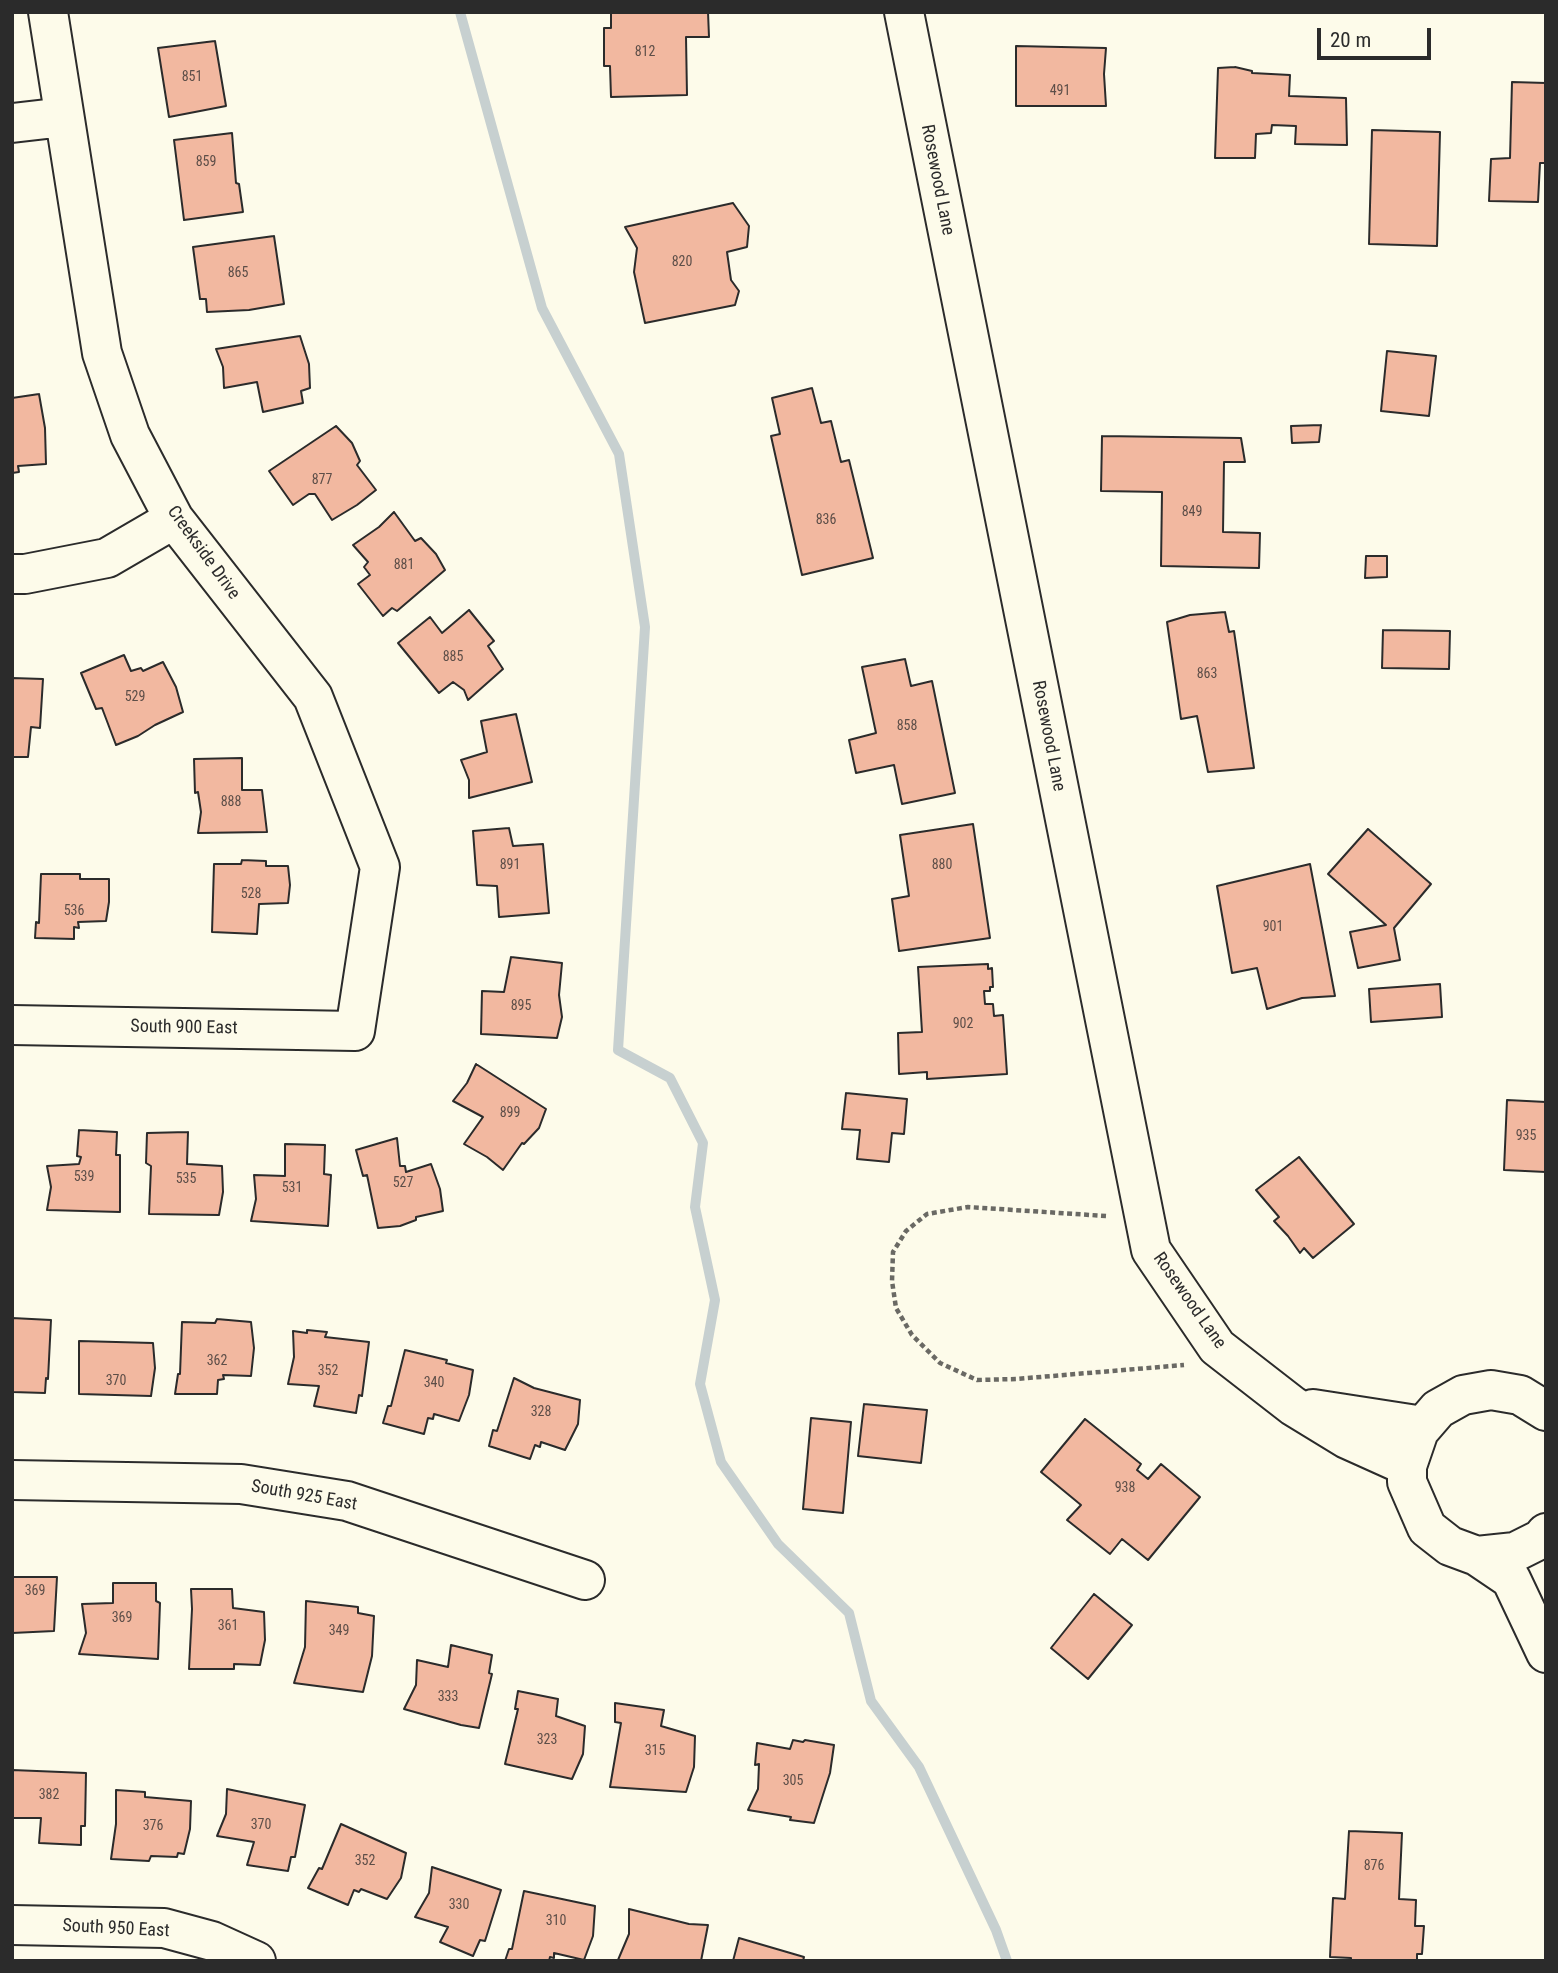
<!DOCTYPE html>
<style>
body{margin:0}
#map{position:relative;width:1558px;height:1973px;overflow:hidden;background:#fdfbea;font-family:"Roboto Condensed",sans-serif}
canvas{display:block}
.frame{position:absolute;inset:0;border:14px solid #2b2b2b;pointer-events:none}
.scale{position:absolute;left:1317px;top:28px;width:114px;height:32px;box-sizing:border-box;border:4px solid #2b2b2b;border-top:0;padding-left:9px;font-size:21px;line-height:24px;white-space:nowrap;color:#2b2b2b;-webkit-text-stroke:5px #fdfbea;paint-order:stroke}
</style>
<div id="map">
<canvas width="1558" height="1973"></canvas>
<div class="frame"></div>
<div class="scale">20 m</div>
</div>
<script>
const c = document.querySelector('canvas').getContext('2d');
c.lineJoin = 'round';
const poly = rows => new Path2D(rows.map(r => 'M' + r).join(''));
function trace(path, color, width, dash) { c.strokeStyle = color; c.lineWidth = width; c.lineCap = dash ? 'butt' : 'round'; c.setLineDash(dash || []); c.stroke(path); }
function fillPath(path, color) { c.fillStyle = color; c.fill(path, 'evenodd'); }
function label(font, color, halo, rows, align = 'center') {
  c.font = font + ' "Roboto Condensed",sans-serif'; c.lineWidth = 5; c.setLineDash([]); c.textBaseline = 'middle'; c.strokeStyle = halo; c.fillStyle = color; for (const [text, x, y, turn = 0] of rows) {
    c.save(); c.translate(x, y); c.rotate((+turn || 0) * Math.PI / 180); c.textAlign = isNaN(turn) ? turn : align; if (halo) c.strokeText(text, 0, 0); c.fillText(text, 0, 0); c.restore();
  }
}
trace(poly([
 [460,12,542,308,619,454,645,627,618,1050,670,1078,703,1143,695,1207,715,1300,700,1384,721,1462,778,1544,849,1613,871,1701,919,1767,996,1930,1007,1961]
]), '#c7d0d0', 10);
const building = poly([
 [611,12,708,12,709,37,686,37,687,95,611,97,610,66,604,66,604,28,611,28,611,12],
 [215,41,226,106,169,117,158,48,215,41],
 [1016,46,1106,48,1104,74,1106,106,1016,106,1016,46],
 [1235,67,1252,71,1252,73,1290,75,1289,96,1346,98,1347,145,1295,144,1296,126,1272,125,1271,133,1256,134,1255,158,1215,158,1218,68,1235,67],
 [1512,82,1546,83,1546,163,1540,163,1538,202,1489,201,1491,159,1510,158,1512,82],
 [1372,130,1440,132,1437,246,1369,244,1372,130],
 [232,133,236,183,239,184,243,212,184,220,174,140,232,133],
 [733,203,749,226,747,247,727,252,731,280,739,291,735,305,645,323,634,272,637,248,625,227,733,203],
 [274,236,284,304,249,310,207,312,206,299,200,299,193,247,274,236],
 [300,336,309,364,310,388,301,391,303,403,263,412,257,382,224,388,223,367,216,349,300,336],
 [1387,351,1436,356,1429,416,1381,411,1387,351],
 [812,388,821,423,831,421,841,462,849,460,873,558,802,575,771,436,780,434,772,398,812,388],
 [39,394,45,428,46,464,18,466,19,472,12,473,12,398,39,394],
 [1321,425,1319,442,1292,443,1291,426,1321,425],
 [336,426,352,443,360,461,357,465,376,490,357,505,332,520,315,494,309,494,293,505,269,471,336,426],
 [1102,436,1241,438,1245,462,1224,462,1223,532,1260,533,1259,568,1161,566,1162,492,1101,491,1102,436],
 [394,512,415,541,421,538,436,554,445,570,397,611,392,608,383,616,358,584,370,575,364,567,368,562,353,545,379,527,394,512],
 [1366,556,1387,556,1387,577,1365,578,1366,556],
 [469,610,494,641,488,646,503,669,468,700,464,690,453,682,439,693,398,643,430,617,442,633,469,610],
 [1225,612,1229,632,1234,631,1254,768,1208,772,1197,716,1181,719,1167,622,1190,615,1225,612],
 [1383,630,1450,631,1449,669,1382,668,1383,630],
 [124,655,131,671,141,668,143,671,163,662,176,687,183,712,155,725,138,736,116,745,102,708,96,709,81,673,124,655],
 [905,659,911,686,932,681,955,793,902,804,894,765,856,773,849,740,876,733,862,667,905,659],
 [12,678,43,679,40,728,31,727,28,757,12,757,12,678],
 [516,714,532,782,469,798,469,780,461,760,487,752,481,721,516,714],
 [242,758,242,790,262,790,267,832,198,833,201,812,198,792,195,793,194,759,242,758],
 [973,824,990,938,899,951,892,899,909,896,900,835,973,824],
 [509,828,513,846,543,844,549,913,499,917,497,886,477,885,473,831,509,828],
 [1368,829,1431,884,1394,928,1400,960,1358,968,1350,932,1386,925,1328,874,1368,829],
 [242,860,266,861,266,866,288,866,290,885,288,903,259,904,257,934,212,932,214,864,241,864,242,860],
 [1310,864,1335,996,1302,998,1267,1009,1257,968,1232,973,1217,886,1310,864],
 [41,874,80,874,80,879,109,879,109,902,106,921,78,922,79,928,74,927,74,939,35,938,36,922,39,923,41,874],
 [511,957,562,963,559,995,562,1017,557,1038,481,1034,482,991,504,992,511,957],
 [988,964,988,969,992,968,993,987,990,987,990,991,984,991,985,1004,993,1004,994,1016,1003,1015,1007,1074,927,1079,927,1072,899,1074,898,1033,922,1032,918,967,988,964],
 [1440,984,1442,1017,1371,1022,1369,989,1440,984],
 [476,1064,546,1109,539,1128,524,1144,522,1143,503,1170,487,1157,464,1144,483,1117,453,1101,467,1083,476,1064],
 [846,1093,907,1099,904,1134,892,1133,889,1162,857,1159,860,1130,842,1129,846,1093],
 [1507,1100,1546,1102,1546,1172,1504,1170,1507,1100],
 [79,1130,117,1132,116,1155,120,1155,120,1212,47,1210,51,1187,47,1166,79,1164,81,1157,77,1156,79,1130],
 [188,1132,187,1164,222,1166,223,1192,219,1215,149,1214,151,1166,146,1163,147,1133,188,1132],
 [397,1138,400,1166,405,1166,406,1172,431,1164,440,1189,443,1211,416,1217,416,1220,400,1226,378,1228,367,1175,363,1176,356,1150,397,1138],
 [285,1144,325,1145,324,1174,331,1175,328,1226,251,1221,256,1199,254,1175,285,1176,285,1144],
 [1299,1157,1354,1224,1313,1258,1304,1248,1300,1253,1288,1236,1274,1221,1279,1217,1256,1190,1299,1157],
 [12,1318,51,1320,48,1379,46,1378,45,1393,12,1392,12,1318],
 [217,1319,251,1322,254,1348,251,1376,223,1375,224,1379,218,1380,217,1394,175,1394,178,1374,180,1374,182,1322,215,1323,217,1319],
 [307,1330,327,1332,325,1337,369,1342,362,1396,359,1395,356,1413,314,1406,319,1386,288,1384,294,1357,293,1331,307,1333,307,1330],
 [79,1341,153,1343,155,1368,151,1396,79,1394,79,1341],
 [405,1350,447,1360,446,1363,473,1370,469,1395,459,1421,434,1414,433,1419,428,1418,424,1434,383,1423,388,1406,391,1406,405,1350],
 [514,1378,534,1388,580,1400,578,1424,565,1450,541,1442,540,1447,535,1445,530,1459,489,1446,493,1430,497,1431,514,1378],
 [864,1404,927,1410,921,1463,858,1456,864,1404],
 [811,1418,851,1422,843,1513,803,1509,811,1418],
 [1085,1419,1141,1464,1137,1470,1148,1479,1161,1464,1200,1497,1148,1560,1122,1539,1110,1554,1067,1520,1081,1505,1041,1472,1085,1419],
 [12,1577,57,1577,54,1631,12,1633,12,1577],
 [113,1583,156,1583,156,1601,160,1603,158,1659,79,1654,86,1633,82,1604,113,1603,113,1583],
 [191,1589,232,1589,233,1608,264,1612,265,1640,260,1665,234,1664,234,1669,189,1669,192,1609,191,1589],
 [1094,1594,1132,1625,1088,1679,1051,1648,1094,1594],
 [306,1601,358,1607,358,1613,374,1616,372,1656,363,1692,294,1683,305,1647,306,1601],
 [451,1645,492,1655,489,1673,492,1674,479,1728,461,1725,404,1709,416,1685,417,1660,448,1667,451,1645],
 [518,1691,558,1699,556,1716,585,1726,583,1754,572,1779,505,1764,518,1709,515,1709,518,1691],
 [615,1703,664,1710,661,1726,695,1736,694,1767,686,1792,610,1787,621,1723,615,1722,615,1703],
 [793,1740,803,1742,805,1740,834,1745,830,1773,814,1823,790,1820,791,1817,748,1810,758,1789,759,1764,755,1765,757,1743,790,1749,793,1740],
 [12,1770,86,1773,85,1826,81,1826,81,1845,39,1843,41,1818,12,1818,12,1770],
 [227,1789,305,1805,295,1857,291,1857,288,1871,247,1865,254,1842,217,1836,226,1814,227,1789],
 [116,1790,145,1792,145,1797,191,1801,190,1829,184,1854,178,1853,177,1857,151,1856,149,1861,111,1859,116,1824,116,1790],
 [341,1824,406,1853,401,1878,387,1899,361,1889,359,1892,354,1890,348,1905,308,1888,319,1868,322,1869,341,1824],
 [1349,1831,1402,1833,1399,1899,1416,1900,1415,1926,1424,1926,1422,1954,1417,1954,1417,1961,1351,1961,1351,1958,1330,1957,1333,1898,1345,1899,1349,1831],
 [432,1867,501,1890,485,1941,480,1940,473,1956,440,1942,448,1927,415,1917,429,1893,432,1867],
 [524,1891,595,1906,593,1936,584,1960,554,1953,554,1958,550,1957,549,1961,505,1961,509,1949,512,1949,524,1891],
 [629,1909,689,1924,708,1925,701,1961,618,1960,629,1934,629,1909],
 [739,1938,804,1957,803,1961,733,1961,739,1938]
]);
fillPath(building, '#f2b8a0');
trace(building, '#2b2b2b', 2);
const minor = poly([
 [904,12,1151,1250,1217,1347,1293,1406,1347,1439,1407,1466],
 [12,123,64,117],
 [12,574,25,574,107,558,174,519],
 [12,1025,355,1031,380,867,313,697,174,519,130,435,102,353,48,12],
 [1313,1409,1423,1426],
 [1546,1411,1520,1395,1491,1390,1463,1395,1438,1409,1419,1431,1407,1466,1407,1482,1427,1528,1450,1546,1477,1556,1515,1552,1541,1539,1546,1533],
 [12,1480,241,1484,347,1501,585,1580],
 [1477,1556,1511,1579,1546,1653],
 [12,1925,164,1928,212,1941,256,1961]
]);
trace(minor, '#2b2b2b', 42);
trace(poly([
 [1106,1216,968,1207,927,1214,906,1231,893,1252,892,1281,896,1308,912,1335,940,1363,977,1380,1016,1379,1184,1365]
]), '#6a6964', 4.5, [5, 3.5]);
trace(minor, '#fdfbea', 38);
label('14px', '#5d4e48', null, [
 ["812",645,52],
 ["851",192,77],
 ["491",1060,91],
 ["859",206,162],
 ["820",682,262],
 ["865",238,273],
 ["877",322,480],
 ["849",1192,512],
 ["836",826,520],
 ["881",404,565],
 ["885",453,657],
 ["863",1207,674],
 ["529",135,697],
 ["858",907,726],
 ["888",231,802],
 ["891",510,865],
 ["880",942,865],
 ["528",251,894],
 ["536",74,911],
 ["901",1273,927],
 ["895",521,1006],
 ["902",963,1024],
 ["899",510,1113],
 ["935",1526,1136],
 ["539",84,1177],
 ["535",186,1179],
 ["527",403,1183],
 ["531",292,1188],
 ["362",217,1361],
 ["352",328,1371],
 ["370",116,1381],
 ["340",434,1383],
 ["328",541,1412],
 ["938",1125,1488],
 ["369",35,1591],
 ["369",122,1618],
 ["361",228,1626],
 ["349",339,1631],
 ["333",448,1697],
 ["323",547,1740],
 ["315",655,1751],
 ["305",793,1781],
 ["382",49,1795],
 ["370",261,1825],
 ["376",153,1826],
 ["352",365,1861],
 ["876",1374,1866],
 ["330",459,1905],
 ["310",556,1921]
]);
label('18px', '#2b2b2b', '#fdfbea', [
 ["Rosewood Lane",937,180,79],
 ["Creekside Drive",203,553,54],
 ["Rosewood Lane",1048,736,79],
 ["South 900 East",184,1028,1],
 ["Rosewood Lane",1189,1301,55],
 ["South 925 East",304,1496,10],
 ["South 950 East",116,1929,3]
]);
</script>
